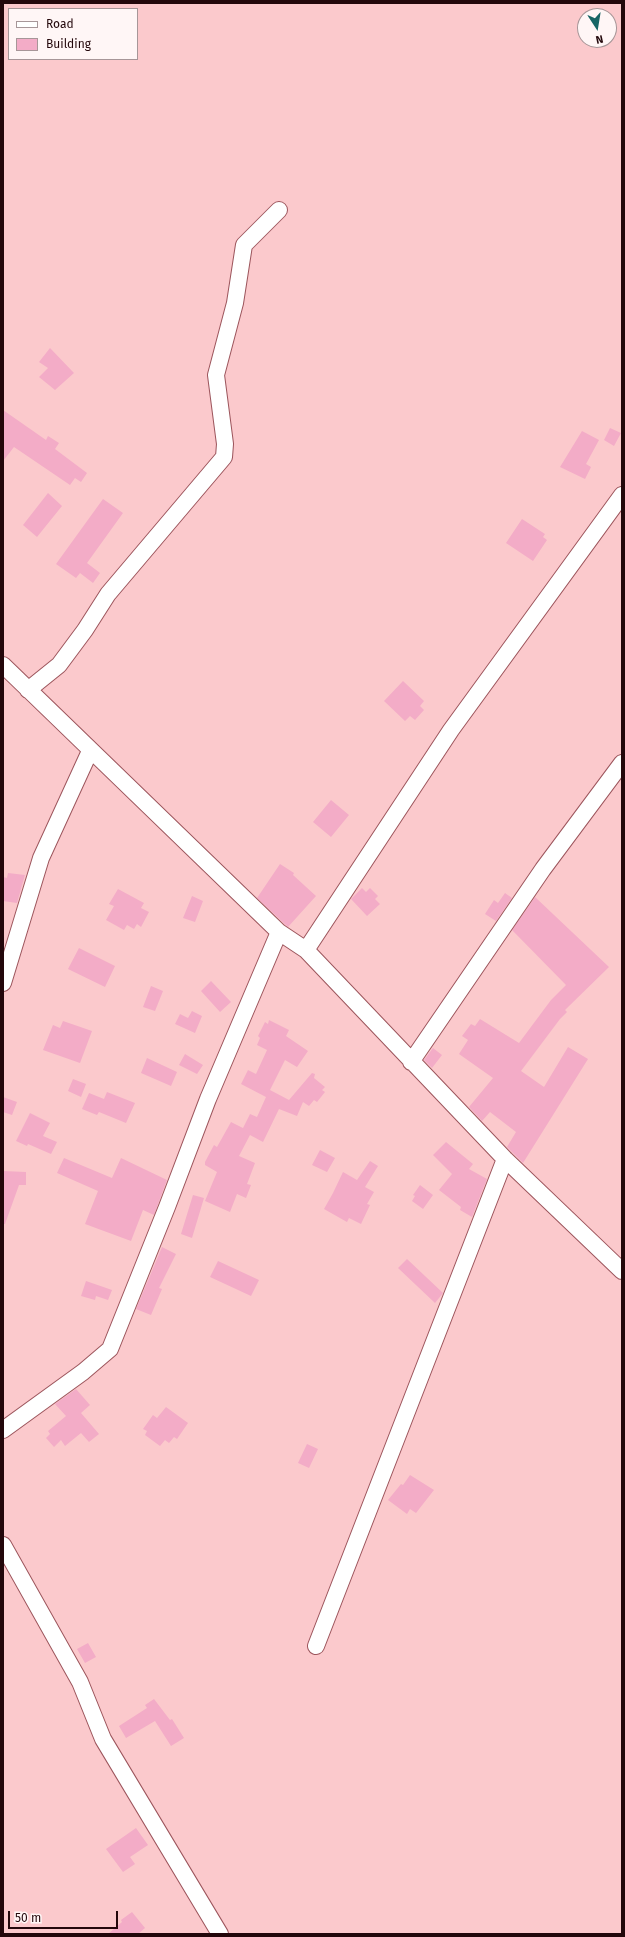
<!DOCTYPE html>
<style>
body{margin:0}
#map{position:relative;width:625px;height:1937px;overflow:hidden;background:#fbc9cc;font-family:"Fira Sans",sans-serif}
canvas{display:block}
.frame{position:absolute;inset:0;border:4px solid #23070b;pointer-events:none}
.legend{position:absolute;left:8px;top:8px;width:130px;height:52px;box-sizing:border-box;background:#fff6f6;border:1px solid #a79698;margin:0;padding:5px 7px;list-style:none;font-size:12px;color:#23070b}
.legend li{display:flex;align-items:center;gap:8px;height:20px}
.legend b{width:20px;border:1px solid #a79698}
.north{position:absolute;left:577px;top:8px;width:40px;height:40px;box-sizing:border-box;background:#fff6f6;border:1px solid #a79698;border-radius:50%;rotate:168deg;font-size:11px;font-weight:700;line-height:16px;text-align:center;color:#23070b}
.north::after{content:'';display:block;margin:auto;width:14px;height:18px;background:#176565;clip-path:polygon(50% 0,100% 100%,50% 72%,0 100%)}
.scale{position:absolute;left:8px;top:1911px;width:110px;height:18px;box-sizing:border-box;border:2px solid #23070b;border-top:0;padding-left:5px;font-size:12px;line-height:14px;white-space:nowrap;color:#23070b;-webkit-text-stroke:3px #fff6f6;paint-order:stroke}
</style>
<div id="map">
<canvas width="625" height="1937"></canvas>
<div class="frame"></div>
<ul class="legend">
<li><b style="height:5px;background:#fff"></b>Road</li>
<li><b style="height:11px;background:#f3acc7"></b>Building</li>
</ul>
<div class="north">N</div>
<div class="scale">50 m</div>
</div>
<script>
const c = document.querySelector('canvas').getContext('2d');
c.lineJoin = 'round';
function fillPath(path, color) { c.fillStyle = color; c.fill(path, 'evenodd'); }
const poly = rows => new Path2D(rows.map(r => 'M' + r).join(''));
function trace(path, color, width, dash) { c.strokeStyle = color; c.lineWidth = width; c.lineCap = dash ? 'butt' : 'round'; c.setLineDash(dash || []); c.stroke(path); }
fillPath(poly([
 [50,348,74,373,55,390,39,377,48,368,39,362],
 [3,410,46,440,48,436,59,443,55,449,87,473,81,482,75,478,70,485,14,447,3,461],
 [610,428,621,433,614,446,604,440],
 [582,431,599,440,586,464,591,467,585,479,560,467],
 [48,493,62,506,37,537,23,525],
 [103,499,123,513,87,563,100,573,93,583,80,573,76,578,56,564],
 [522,519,545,534,543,537,547,540,533,561,506,543],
 [403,681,424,701,420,706,424,710,415,720,410,716,405,721,384,701],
 [331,800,349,815,331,837,313,822],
 [280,864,294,873,293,875,316,896,288,927,257,898],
 [8,873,25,875,17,903,3,901,3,877,7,878],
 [362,888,366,892,370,888,378,896,375,899,380,904,367,916,351,899],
 [118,889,144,903,141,908,149,912,141,927,137,924,134,929,127,925,124,930,106,920,114,906,109,904],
 [505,893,512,898,496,921,485,914,494,900,498,903],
 [192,896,203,901,195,922,183,918],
 [535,897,609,967,565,1010,567,1012,560,1019,521,1071,544,1087,568,1047,588,1059,523,1163,507,1147,516,1132,490,1112,482,1121,469,1107,493,1078,459,1054,468,1040,462,1036,471,1024,475,1026,480,1019,519,1043,551,1000,566,985,512,930],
 [79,948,115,966,105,987,68,969],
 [211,981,231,1002,220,1012,201,991],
 [151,986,163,991,155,1011,143,1007],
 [192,1011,202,1016,195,1033,175,1024,180,1014,188,1018],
 [269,1020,289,1030,286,1036,308,1051,297,1067,285,1060,270,1090,289,1100,312,1073,315,1074,314,1078,325,1087,322,1090,325,1092,317,1102,314,1100,309,1106,303,1102,297,1116,279,1109,263,1142,250,1135,239,1156,255,1163,247,1184,251,1185,246,1198,237,1194,230,1212,205,1201,217,1172,205,1165,205,1162,214,1145,217,1147,231,1122,243,1128,250,1114,257,1117,266,1097,241,1084,248,1070,256,1074,267,1050,257,1045,260,1038,258,1036,265,1022,268,1024],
 [63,1021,92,1031,80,1063,43,1050,53,1025,60,1028],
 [433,1048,442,1055,432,1068,424,1060],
 [185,1054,203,1065,197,1074,179,1065],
 [147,1058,177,1072,171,1086,141,1073],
 [73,1079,86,1084,81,1097,68,1091],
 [107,1092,135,1103,126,1123,99,1112,97,1115,82,1109,89,1093,104,1099],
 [3,1097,17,1102,12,1115,3,1112],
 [30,1113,50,1123,43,1136,57,1142,51,1154,28,1144,27,1146,16,1141],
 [446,1142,473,1164,469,1169,487,1179,472,1217,460,1210,461,1207,439,1190,452,1174,433,1155],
 [320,1150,335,1158,327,1172,312,1165],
 [64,1158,112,1178,121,1158,167,1180,154,1215,143,1210,131,1241,85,1224,98,1191,57,1173],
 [370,1161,378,1166,365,1187,374,1192,367,1204,370,1205,361,1224,349,1218,347,1222,324,1209,333,1193,343,1172,357,1180],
 [3,1171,26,1172,26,1185,19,1185,5,1224,3,1224],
 [420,1185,433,1195,423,1209,412,1201,415,1196,413,1195],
 [193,1195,204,1198,192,1238,181,1234],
 [162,1247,176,1254,159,1288,162,1289,151,1315,136,1309],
 [407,1259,443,1293,435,1303,398,1268],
 [218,1261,259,1280,251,1296,210,1277],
 [86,1281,112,1290,108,1300,96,1296,95,1300,81,1296],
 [76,1389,90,1405,81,1413,99,1434,89,1442,81,1433,65,1446,61,1440,54,1447,46,1438,50,1434,48,1431,66,1416,55,1404],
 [166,1407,188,1423,177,1439,174,1437,169,1443,165,1440,160,1446,145,1435,147,1431,143,1429,153,1415,157,1418],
 [307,1444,318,1449,309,1468,298,1463],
 [410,1475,434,1490,416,1513,410,1509,407,1514,388,1500,401,1484,403,1485],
 [88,1643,96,1657,85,1663,77,1649],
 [154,1699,170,1720,172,1719,184,1738,171,1746,155,1721,126,1738,119,1726,147,1708,145,1705],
 [136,1828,148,1845,130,1857,135,1864,123,1872,106,1849],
 [132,1912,145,1928,138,1934,108,1934,122,1922,121,1920]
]), '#f3acc7');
const street = poly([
 [3,665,279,932,306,950,505,1159,622,1271],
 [28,690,59,665,85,630,108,594,224,457,225,444,216,375,235,303,244,245,279,210],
 [306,950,451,730,622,495],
 [3,983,41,858,90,751],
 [411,1062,543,869,622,763],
 [3,1430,83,1372,110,1349,167,1207,208,1099,279,932],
 [3,1545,80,1682,103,1739,220,1934],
 [316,1646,505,1159]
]);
trace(street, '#9c555c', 18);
trace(street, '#fff', 16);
</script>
